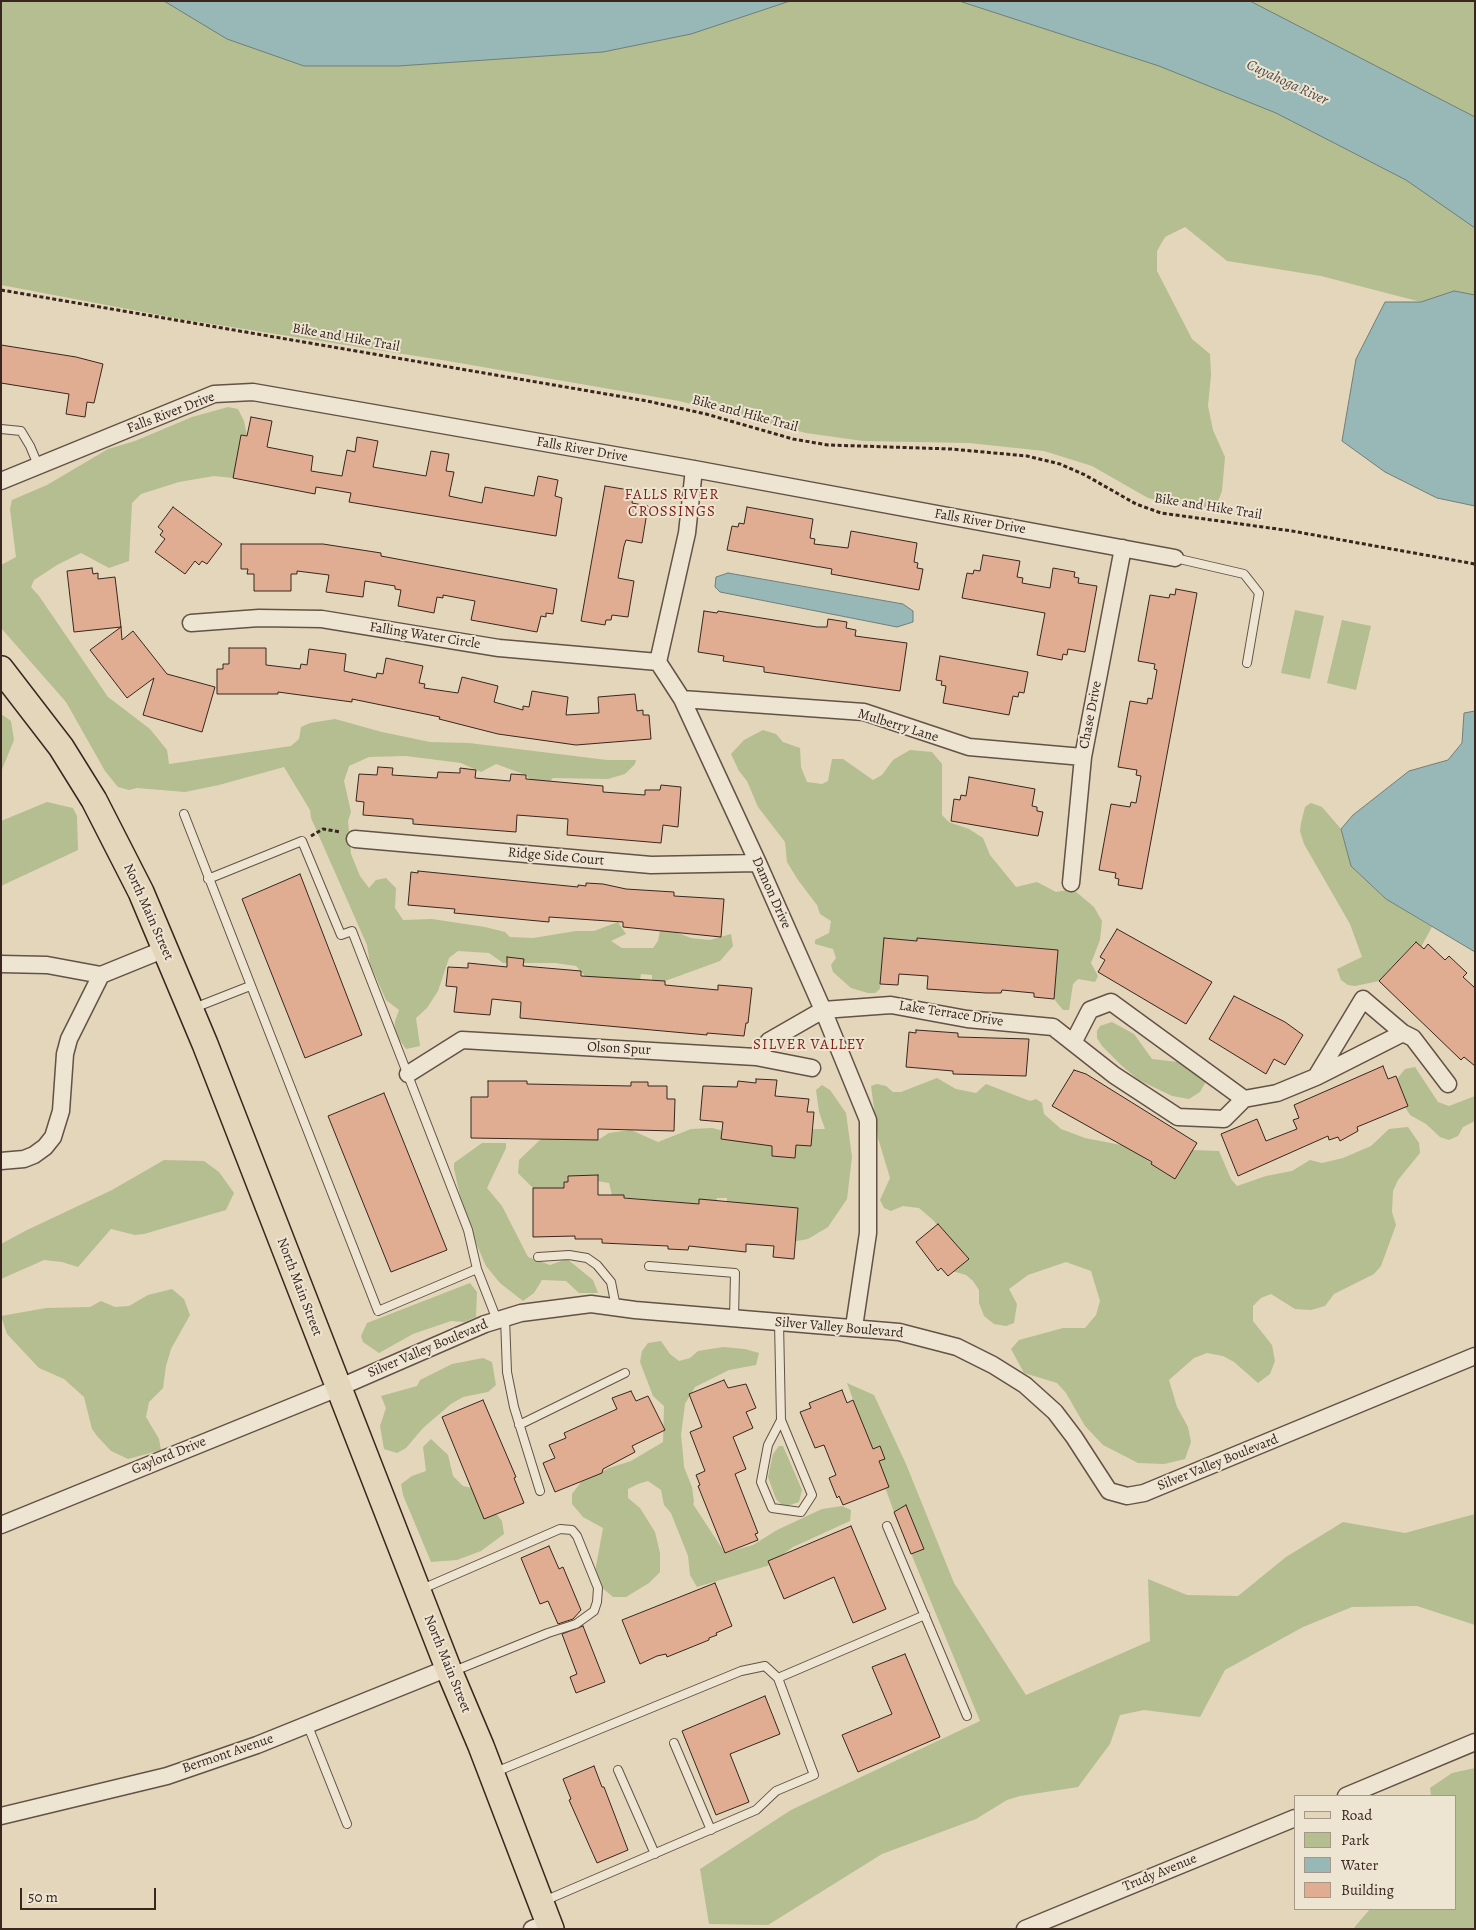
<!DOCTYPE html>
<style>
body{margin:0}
#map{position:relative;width:1476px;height:1930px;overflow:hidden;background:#e4d6ba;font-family:Alegreya,serif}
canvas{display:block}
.frame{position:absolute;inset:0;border:2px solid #38261f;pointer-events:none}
.legend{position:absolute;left:1294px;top:1795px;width:162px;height:115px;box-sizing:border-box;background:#ede4d2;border:1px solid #a5988a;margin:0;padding:6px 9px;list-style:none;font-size:15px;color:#38261f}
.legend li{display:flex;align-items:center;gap:10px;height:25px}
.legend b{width:25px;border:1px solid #a5988a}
.scale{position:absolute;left:20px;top:1888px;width:136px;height:22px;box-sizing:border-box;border:2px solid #38261f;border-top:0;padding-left:6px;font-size:15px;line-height:18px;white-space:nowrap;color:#38261f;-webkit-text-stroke:4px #ede4d2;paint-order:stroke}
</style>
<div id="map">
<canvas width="1476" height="1930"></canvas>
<div class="frame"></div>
<ul class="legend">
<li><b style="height:6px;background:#e4d6ba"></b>Road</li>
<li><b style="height:14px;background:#b4be90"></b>Park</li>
<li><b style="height:14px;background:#97b8b6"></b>Water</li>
<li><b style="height:14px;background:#e0ad93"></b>Building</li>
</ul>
<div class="scale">50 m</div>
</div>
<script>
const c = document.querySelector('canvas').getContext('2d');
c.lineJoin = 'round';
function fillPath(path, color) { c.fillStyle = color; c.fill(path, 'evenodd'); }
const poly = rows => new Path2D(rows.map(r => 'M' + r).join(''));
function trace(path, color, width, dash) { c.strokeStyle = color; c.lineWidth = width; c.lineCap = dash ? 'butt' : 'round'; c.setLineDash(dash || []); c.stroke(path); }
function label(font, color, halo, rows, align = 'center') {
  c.font = font + ' Alegreya,serif'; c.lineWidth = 4; c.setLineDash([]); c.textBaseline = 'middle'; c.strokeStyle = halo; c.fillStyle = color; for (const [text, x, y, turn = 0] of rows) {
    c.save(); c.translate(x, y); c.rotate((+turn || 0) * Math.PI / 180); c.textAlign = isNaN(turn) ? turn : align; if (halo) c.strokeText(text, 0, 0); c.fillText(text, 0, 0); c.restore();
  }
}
fillPath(poly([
 [1,1,1475,1,1475,295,1454,291,1421,302,1321,276,1227,261,1185,227,1165,237,1157,251,1157,271,1192,339,1210,354,1211,375,1208,406,1213,430,1225,457,1222,491,1217,504,1196,510,1148,498,1092,466,1044,451,969,443,863,441,806,433,679,401,448,361,180,319,1,285],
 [228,407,238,409,244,421,247,436,241,435,233,478,214,476,179,482,141,494,132,503,129,561,109,568,81,553,57,565,34,580,31,587,39,596,108,697,150,729,167,750,169,764,291,746,299,739,301,727,310,723,335,719,382,732,430,742,469,743,607,760,636,760,635,764,625,774,608,779,553,778,543,789,538,788,526,775,496,764,481,772,461,763,406,756,369,757,349,766,344,781,351,812,348,821,351,854,360,876,369,888,376,880,386,878,396,888,395,908,403,920,432,919,485,927,505,932,510,937,533,938,576,931,594,931,618,922,626,934,611,941,622,948,653,948,658,941,660,930,670,930,691,938,710,940,731,934,733,946,720,961,665,981,652,980,652,975,641,974,640,980,593,985,576,966,555,963,503,963,489,953,458,951,449,958,438,991,427,1008,416,1018,420,1046,406,1049,394,1032,395,1021,399,1010,386,1000,370,964,367,945,311,818,310,810,284,767,219,785,185,792,137,788,129,790,118,787,105,771,66,702,1,628,1,565,16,557,10,509,12,500,47,485,108,449,135,441,192,417],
 [1295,610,1324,616,1310,679,1281,673],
 [1342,620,1371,626,1356,690,1327,683],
 [1,714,11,721,14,740,1,772],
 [763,730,776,734,783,742,800,748,801,767,807,782,822,784,828,781,832,759,843,759,873,780,882,775,893,760,910,750,932,752,942,764,942,815,949,822,969,829,983,838,990,855,1016,887,1037,882,1056,892,1067,890,1075,891,1094,907,1102,921,1100,940,1091,963,1098,976,1095,982,1078,979,1073,984,1069,1010,1063,1010,1054,999,1058,950,917,938,917,941,884,938,880,989,875,993,868,993,851,988,833,972,831,965,836,958,833,949,815,944,815,940,829,933,831,921,820,914,817,905,798,880,787,862,785,842,758,807,747,781,739,771,731,754,744,740],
 [47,802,73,808,77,816,78,850,1,886,1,821],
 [1311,803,1322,807,1341,829,1351,866,1386,899,1432,927,1421,947,1415,942,1379,981,1355,986,1348,985,1341,980,1337,969,1362,957,1350,924,1304,844,1300,831,1301,823,1305,807],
 [1112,1022,1134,1034,1152,1059,1178,1062,1195,1067,1208,1078,1200,1092,1189,1099,1172,1096,1139,1080,1122,1066,1102,1046,1097,1038,1097,1031,1100,1026],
 [1415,1067,1438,1102,1449,1106,1475,1096,1475,1121,1463,1127,1458,1136,1449,1140,1440,1137,1426,1124,1410,1115,1405,1107,1408,1106,1397,1079,1405,1069],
 [937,1078,956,1089,976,1093,986,1084,1030,1101,1036,1099,1042,1103,1044,1114,1061,1129,1085,1138,1126,1146,1175,1179,1192,1150,1219,1151,1231,1179,1237,1186,1266,1176,1292,1171,1310,1160,1322,1163,1343,1158,1371,1146,1389,1129,1398,1128,1408,1127,1419,1143,1420,1153,1398,1180,1393,1191,1392,1212,1396,1225,1381,1266,1374,1274,1334,1294,1325,1306,1311,1310,1295,1309,1271,1294,1261,1298,1253,1306,1253,1321,1272,1345,1275,1361,1270,1374,1258,1383,1234,1362,1223,1356,1207,1353,1194,1358,1169,1380,1177,1407,1188,1427,1191,1442,1185,1459,1164,1464,1138,1463,1103,1445,1085,1426,1066,1393,1057,1383,1024,1373,1011,1349,1019,1340,1063,1328,1085,1328,1096,1315,1100,1301,1091,1271,1066,1262,1028,1275,1009,1289,1017,1304,1014,1323,1006,1326,994,1324,984,1316,979,1303,979,1290,973,1281,966,1275,952,1271,943,1232,933,1220,919,1208,903,1206,891,1211,884,1208,880,1200,890,1178,878,1138,871,1086,877,1084,886,1086,893,1092,901,1092],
 [822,1085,830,1090,846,1113,852,1157,847,1199,828,1227,808,1239,791,1242,727,1203,727,1198,717,1198,716,1201,699,1200,699,1204,629,1198,612,1195,609,1183,568,1176,568,1182,564,1188,533,1188,518,1173,519,1160,541,1139,598,1140,609,1133,631,1130,658,1142,691,1129,712,1128,749,1137,777,1148,803,1140,814,1129,825,1129,819,1112,816,1090],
 [482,1143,506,1143,506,1148,487,1188,502,1206,528,1257,550,1265,567,1259,593,1280,598,1293,579,1293,566,1281,542,1280,534,1293,523,1301,500,1283,486,1266,465,1218,454,1169,454,1163],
 [164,1160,204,1161,219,1172,234,1193,226,1210,144,1234,135,1235,111,1229,78,1267,62,1262,44,1260,1,1279,1,1244,27,1230,112,1190],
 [470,1283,477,1292,476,1317,464,1322,451,1321,413,1334,379,1353,363,1342,361,1336,367,1323],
 [172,1289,184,1299,190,1315,171,1349,166,1366,163,1388,149,1402,146,1417,159,1439,161,1450,128,1459,111,1451,97,1436,92,1429,84,1397,64,1379,39,1368,7,1334,1,1316,46,1308,90,1307,101,1301,115,1307,129,1306,148,1295],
 [661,1341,670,1354,679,1361,690,1358,698,1351,723,1347,745,1349,759,1353,756,1365,729,1370,695,1387,685,1404,681,1435,683,1454,684,1467,692,1487,694,1502,693,1504,725,1553,753,1545,777,1530,822,1509,842,1506,851,1510,850,1521,793,1547,767,1566,697,1587,690,1575,688,1556,671,1513,664,1505,661,1490,648,1481,638,1484,628,1489,628,1498,640,1508,655,1532,660,1553,660,1572,649,1583,626,1597,613,1597,600,1586,595,1572,603,1528,583,1517,572,1504,572,1494,581,1482,609,1468,631,1461,663,1442,664,1406,653,1396,640,1362,642,1351,648,1343],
 [483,1358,492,1362,496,1385,488,1392,463,1397,451,1404,423,1428,406,1448,397,1453,384,1449,380,1426,386,1408,381,1396,417,1386,420,1380,452,1364],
 [847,1383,874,1395,906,1464,954,1583,1026,1695,1150,1641,1148,1579,1187,1595,1238,1596,1286,1557,1343,1522,1405,1533,1475,1514,1475,1625,1417,1606,1352,1607,1303,1627,1225,1670,1200,1717,1144,1710,1120,1715,1110,1744,1078,1787,1020,1796,1007,1800,976,1819,882,1854,768,1925,709,1924,700,1869,791,1810,980,1721,894,1512],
 [431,1439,448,1455,453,1476,463,1486,477,1489,502,1521,504,1534,481,1551,457,1560,431,1562,403,1495,401,1484,412,1476,426,1471,423,1447],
 [779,1446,783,1446,802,1490,799,1502,784,1507,776,1499,768,1477,773,1454],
 [1475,1768,1475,1929,1353,1929,1370,1909,1455,1909,1455,1796,1431,1796,1430,1788,1452,1773]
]), '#b4be90');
const water = poly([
 [164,1,790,1,691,34,603,52,398,66,304,66,227,39,164,1],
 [959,1,1250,1,1475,117,1475,228,1406,180,1276,113,1159,66,959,1],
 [1454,291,1475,295,1475,506,1437,498,1385,472,1342,441,1356,359,1385,302,1421,302,1454,291],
 [728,573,903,604,913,611,913,622,897,627,720,592,715,587,716,577,728,573],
 [1475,711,1475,952,1386,899,1351,866,1341,829,1353,815,1409,771,1448,760,1462,743,1464,713,1475,711]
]);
fillPath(water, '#97b8b6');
trace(water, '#717e7a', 1);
const building = poly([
 [1,345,76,357,103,364,94,403,87,402,85,417,66,414,69,394,1,383,1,345],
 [251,417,272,421,267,447,313,456,311,471,342,476,347,450,355,452,357,437,378,441,373,467,426,476,431,451,449,454,446,471,454,472,449,496,482,503,485,487,534,496,538,476,558,480,555,496,562,498,556,536,349,502,351,493,316,487,315,494,233,478,241,435,247,436,251,417],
 [605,486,629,490,628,497,633,497,632,503,648,506,642,543,626,540,624,546,618,578,634,581,628,617,612,615,611,620,606,620,605,625,581,621,605,486],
 [173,507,222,544,207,564,202,561,199,565,195,561,185,574,155,552,165,539,160,535,163,531,158,527,173,507],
 [747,507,813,519,810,538,815,539,814,544,848,548,851,531,917,543,914,562,918,563,917,568,923,569,919,590,831,574,832,569,727,550,732,526,738,527,739,523,744,524,747,507],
 [241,544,323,544,381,553,381,556,557,589,553,614,546,613,546,617,541,616,537,632,471,620,475,601,443,595,443,598,437,597,434,613,398,606,401,590,395,589,395,586,365,581,363,597,326,592,329,575,297,571,297,574,291,574,291,591,254,591,254,574,247,574,248,569,241,569,241,544],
 [983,555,1020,561,1017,577,1023,578,1022,583,1050,588,1053,568,1075,572,1074,577,1079,578,1078,583,1097,586,1085,652,1068,649,1067,655,1063,654,1062,660,1037,655,1045,613,962,598,967,573,973,574,974,570,980,571,983,555],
 [92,568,93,574,98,573,98,579,115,577,121,627,74,632,67,571,92,568],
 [1176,589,1197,593,1142,889,1118,885,1119,879,1115,878,1116,873,1099,870,1111,804,1130,807,1131,802,1136,803,1141,776,1136,775,1137,770,1118,767,1130,701,1147,704,1148,698,1152,699,1157,670,1154,669,1155,664,1138,661,1150,595,1169,598,1170,594,1175,595,1176,589],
 [704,611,717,613,718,611,817,627,827,627,828,619,847,622,846,628,856,630,855,636,907,643,900,691,764,672,764,667,723,661,724,656,698,652,704,611],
 [121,627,122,640,133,631,167,674,215,687,202,732,143,715,154,678,127,698,90,650,121,627],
 [229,648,266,648,266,665,300,669,301,664,307,665,309,649,346,654,344,671,376,678,377,673,383,674,386,658,423,666,419,683,425,684,424,688,458,693,462,677,498,686,494,702,523,710,523,706,529,707,532,691,568,697,566,715,599,713,598,697,635,694,637,711,643,710,643,715,649,715,651,739,576,745,498,734,439,719,440,717,352,699,352,702,278,692,278,694,217,694,217,669,223,669,223,664,229,664,229,648],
 [940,656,1028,672,1024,693,1019,692,1018,697,1013,696,1009,715,943,703,946,686,941,685,942,681,936,680,940,656],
 [378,767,393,768,392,775,437,778,438,772,460,773,460,768,476,770,475,778,510,781,511,774,526,775,526,779,603,786,603,792,645,795,645,790,660,790,661,785,681,787,678,827,663,825,661,843,567,835,568,819,517,815,516,832,413,824,413,819,363,815,364,802,356,801,359,774,377,775,378,767],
 [969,777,1035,789,1032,806,1037,807,1037,811,1043,812,1038,836,951,821,954,799,960,800,961,795,966,796,969,777],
 [418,871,578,887,578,885,586,886,586,883,603,884,626,889,674,892,674,896,724,899,721,937,623,927,623,922,549,917,549,922,454,913,455,909,408,905,411,872,418,873,418,871],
 [300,874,362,1035,305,1058,242,899,300,874],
 [1117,929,1212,982,1186,1024,1098,972,1105,960,1100,957,1117,929],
 [884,938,917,941,917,938,1058,950,1054,999,1034,997,1034,993,1002,990,1001,993,986,993,927,989,928,976,899,974,898,985,880,984,884,938],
 [1416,942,1424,949,1428,944,1445,960,1449,956,1467,973,1463,977,1475,988,1475,1066,1464,1057,1461,1060,1379,981,1416,942],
 [507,957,524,959,523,966,581,971,581,976,665,981,665,985,718,990,718,985,752,988,748,1023,746,1023,744,1036,707,1033,707,1035,520,1018,521,1002,492,999,490,1015,454,1012,457,987,446,986,448,967,468,968,468,963,507,967,507,957],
 [1234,996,1285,1022,1303,1035,1285,1065,1274,1059,1266,1074,1209,1039,1234,996],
 [916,1030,958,1033,958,1037,1029,1039,1026,1076,953,1074,953,1071,906,1067,909,1032,916,1033,916,1030],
 [1383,1066,1388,1079,1396,1076,1408,1106,1357,1127,1358,1131,1340,1141,1338,1137,1329,1140,1328,1136,1238,1176,1221,1134,1257,1119,1266,1141,1297,1129,1293,1120,1299,1118,1294,1105,1383,1066],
 [1074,1070,1086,1074,1197,1143,1175,1179,1151,1164,1152,1162,1052,1106,1074,1070],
 [756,1079,777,1080,775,1096,809,1099,807,1112,814,1112,811,1146,796,1145,795,1158,772,1156,772,1146,721,1139,723,1122,700,1120,703,1086,737,1087,738,1081,756,1083,756,1079],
 [488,1081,527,1081,527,1084,631,1086,631,1082,648,1082,648,1086,667,1086,667,1099,675,1099,674,1131,598,1129,598,1140,471,1138,471,1097,488,1097,488,1081],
 [384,1093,447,1250,391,1272,328,1116,384,1093],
 [598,1175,598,1195,624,1195,624,1198,699,1204,699,1199,798,1208,794,1259,773,1257,774,1246,746,1244,746,1252,689,1246,688,1250,668,1249,668,1246,602,1243,602,1239,575,1239,575,1236,533,1237,533,1188,564,1188,564,1182,568,1182,568,1176,598,1175],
 [938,1224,969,1259,948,1276,941,1268,938,1271,916,1242,938,1224],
 [724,1380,728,1388,746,1384,756,1408,746,1412,753,1428,733,1437,746,1469,735,1474,758,1533,755,1534,758,1540,725,1553,698,1486,700,1485,696,1475,705,1471,690,1432,702,1427,689,1394,724,1380],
 [842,1390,847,1403,853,1400,873,1449,880,1446,885,1459,879,1461,889,1487,843,1505,839,1496,837,1498,829,1478,836,1475,824,1445,815,1448,800,1412,811,1408,809,1403,842,1390],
 [631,1391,636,1401,648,1396,665,1430,632,1446,635,1452,603,1469,602,1473,555,1492,543,1463,555,1458,549,1445,566,1438,564,1433,617,1409,612,1398,631,1391],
 [483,1400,516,1477,514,1478,524,1503,484,1519,442,1417,483,1400],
 [906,1505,924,1549,911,1554,894,1512,906,1505],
 [851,1526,886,1609,853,1623,834,1577,784,1599,768,1561,851,1526],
 [549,1546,559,1569,563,1567,581,1610,573,1619,558,1624,548,1601,540,1604,521,1558,549,1546],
 [715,1583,732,1626,716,1633,717,1635,709,1638,709,1640,667,1657,666,1654,657,1656,640,1664,622,1620,715,1583],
 [583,1626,605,1682,576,1693,570,1677,577,1674,562,1634,583,1626],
 [905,1654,940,1737,858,1772,842,1735,892,1714,872,1667,905,1654],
 [765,1696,780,1734,730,1754,749,1802,716,1815,682,1731,765,1696],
 [594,1766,602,1787,604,1787,628,1850,597,1863,569,1800,571,1799,563,1779,594,1766]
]);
fillPath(building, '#e0ad93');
trace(building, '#38261f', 1);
const lane = poly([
 [1,429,21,431,30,446,38,465],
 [1175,558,1244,574,1259,593,1247,663],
 [184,814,378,1311,477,1269,497,1320],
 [208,879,302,841,341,935,352,931,468,1230,477,1269],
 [194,1008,250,986],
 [538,1257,569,1255,587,1258,597,1265,611,1282,616,1307],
 [649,1266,735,1273,734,1318],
 [505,1318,507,1372,514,1407,540,1491],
 [779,1322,781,1420,812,1495,801,1512,772,1508,761,1482,768,1445,781,1420],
 [519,1425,625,1373],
 [887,1526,967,1716],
 [422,1589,560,1529,572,1530,577,1536,598,1588,597,1602,594,1611,576,1624,548,1633,454,1671],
 [308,1726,347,1824],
 [674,1743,711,1830],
 [618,1770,655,1854],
 [493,1773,741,1671,765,1666,778,1678,925,1615],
 [544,1901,756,1810,776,1791,814,1775,778,1678]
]);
const street = poly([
 [694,469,687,533,658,662,682,699,758,863,823,1010,868,1120,868,1233,854,1327],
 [1,481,214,394,253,392,694,469,1175,558],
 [191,623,259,618,322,619,499,648,658,662],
 [682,699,864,712,969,747,1083,757],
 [355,839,651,865,758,863],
 [1071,883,1083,757,1123,548],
 [1,964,47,965,101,975,69,1039,65,1054,61,1111,53,1137,45,1147,34,1155,24,1159,1,1161],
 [101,975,165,949],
 [1073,1043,1090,1010,1111,1002,1244,1099,1277,1093,1316,1077,1363,999,1403,1033,1413,1038,1448,1084],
 [756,1057,812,1068],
 [408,1074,462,1040,756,1057,769,1041,823,1010,891,1005,967,1019,1053,1027,1114,1075,1178,1117,1224,1119,1244,1099],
 [1316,1077,1403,1033],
 [1,1525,338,1388,485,1324,521,1313,591,1304,635,1310,899,1332,957,1347,993,1365,1025,1385,1055,1412,1074,1437,1109,1491,1127,1496,1144,1493,1475,1356],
 [1346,1796,1475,1742],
 [1,1816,167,1776,257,1745,448,1668],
 [532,1929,548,1923],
 [1025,1929,1295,1818]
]);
const primary = poly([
 [1,669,61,747,94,800,141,892,205,1044,448,1668,481,1746,551,1929]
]);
trace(lane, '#635246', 10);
trace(street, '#635246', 19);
trace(primary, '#38261f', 28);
trace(poly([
 [1,290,647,401,706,414,793,439,828,445,951,449,1027,456,1060,464,1085,475,1136,504,1161,513,1292,531,1475,564],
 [311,836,323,829,341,832]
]), '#38261f', 3, [4, 2.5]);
trace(lane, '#ede4d2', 8);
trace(street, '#ede4d2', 16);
trace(primary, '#e4d6ba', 25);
label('14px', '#38261f', '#ede4d2', [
 ["Bike and Hike Trail",346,338,10],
 ["Falls River Drive",171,413,-21],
 ["Bike and Hike Trail",745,414,15],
 ["Falls River Drive",582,450,10],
 ["Bike and Hike Trail",1208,507,9],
 ["Falls River Drive",980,522,10],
 ["Falling Water Circle",425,636,9],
 ["Chase Drive",1091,715,-79],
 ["Mulberry Lane",898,726,17],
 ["Ridge Side Court",556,857,5],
 ["Damon Drive",771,893,66],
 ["North Main Street",148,912,66],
 ["Lake Terrace Drive",951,1014,9],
 ["Olson Spur",619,1049,3],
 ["North Main Street",299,1287,69],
 ["Silver Valley Boulevard",839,1328,5],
 ["Silver Valley Boulevard",428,1349,-23],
 ["Gaylord Drive",169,1456,-22],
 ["Silver Valley Boulevard",1218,1463,-22],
 ["North Main Street",447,1664,68],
 ["Bermont Avenue",228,1754,-19],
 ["Trudy Avenue",1160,1873,-22]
]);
label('italic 15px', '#504a45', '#ede4d2', [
 ["Cuyahoga River",1287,83,25]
]);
c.letterSpacing = '1px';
label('15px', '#7a1f14', '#ede4d2', [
 ["FALLS RIVER",672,495],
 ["CROSSINGS",672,512],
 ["SILVER VALLEY",809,1045]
]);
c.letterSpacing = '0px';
</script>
